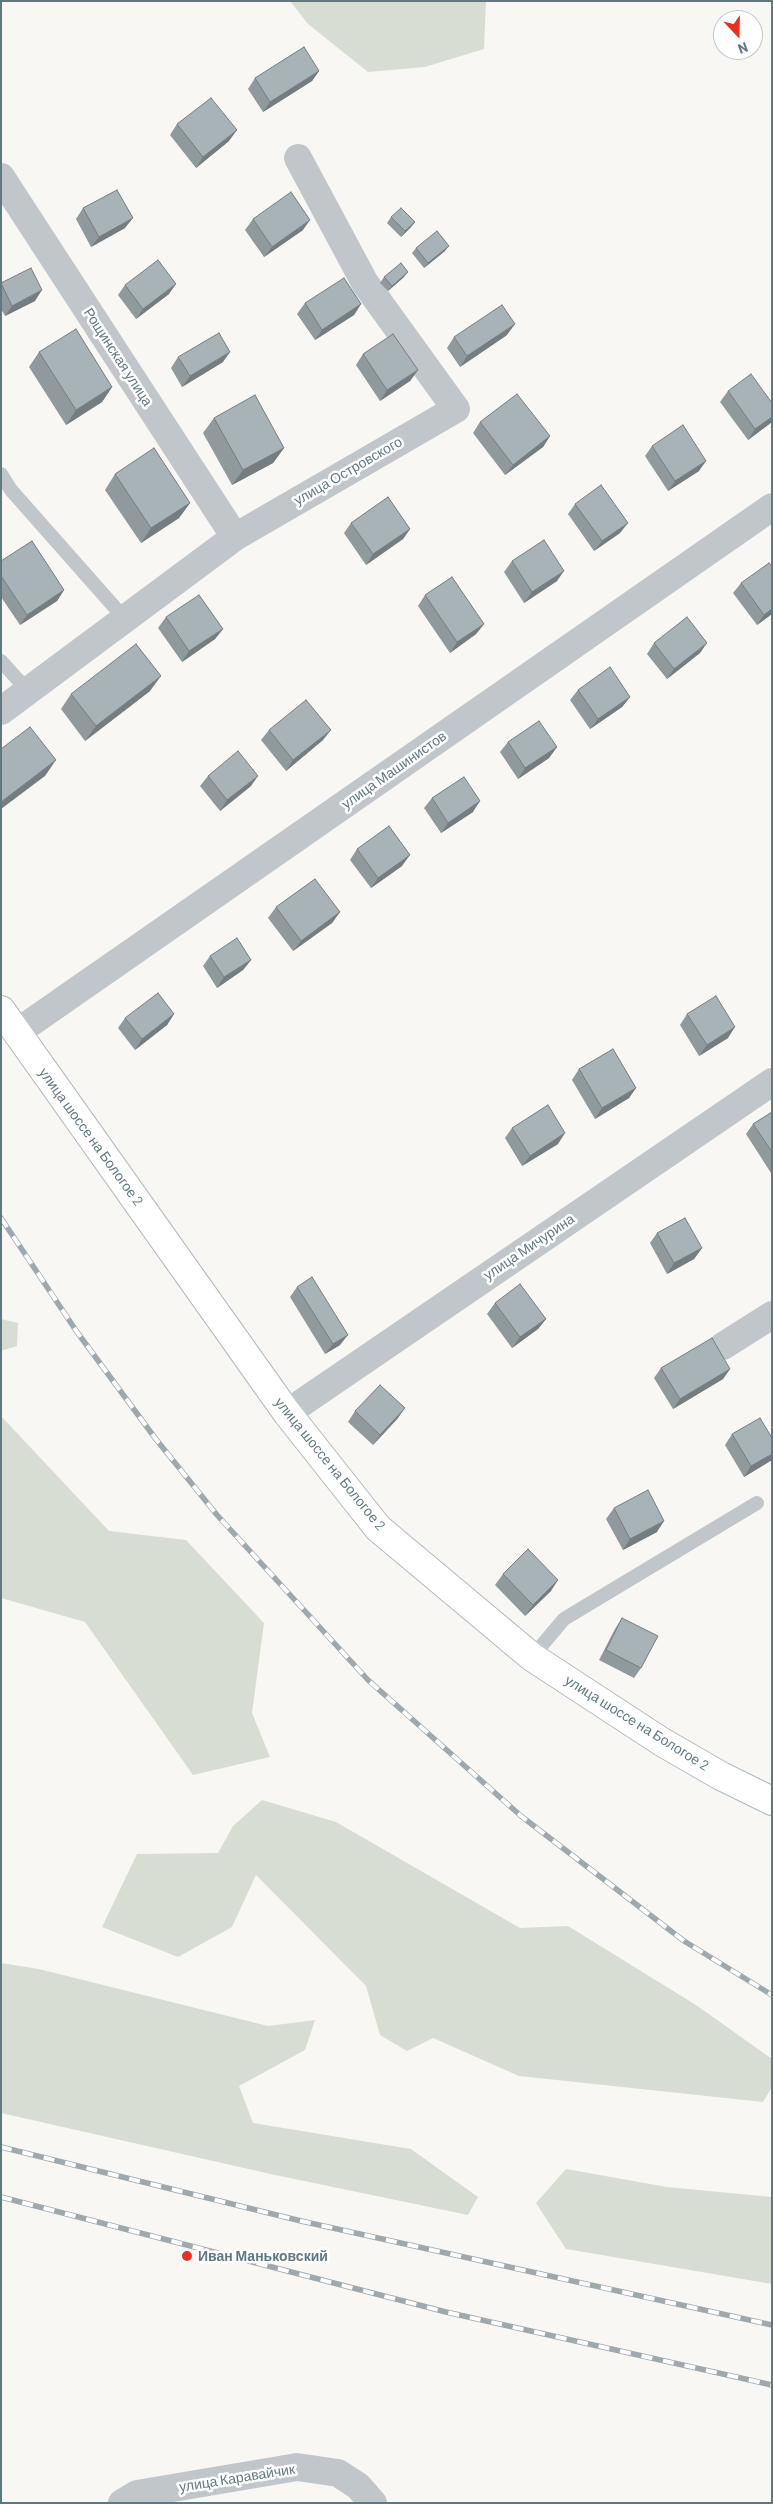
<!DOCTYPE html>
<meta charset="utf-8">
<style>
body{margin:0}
#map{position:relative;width:773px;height:2504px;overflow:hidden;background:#f8f7f4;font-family:Barlow,sans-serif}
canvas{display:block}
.frame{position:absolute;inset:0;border:2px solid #617881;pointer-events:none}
.north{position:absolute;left:713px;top:10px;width:50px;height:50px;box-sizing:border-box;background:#fff;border:1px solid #c0c9cd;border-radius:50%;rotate:159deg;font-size:14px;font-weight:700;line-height:20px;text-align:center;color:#617881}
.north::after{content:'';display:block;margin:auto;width:18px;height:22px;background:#eb2f21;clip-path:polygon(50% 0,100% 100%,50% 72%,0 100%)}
</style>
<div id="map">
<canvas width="773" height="2504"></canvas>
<div class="frame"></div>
<div class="north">N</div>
</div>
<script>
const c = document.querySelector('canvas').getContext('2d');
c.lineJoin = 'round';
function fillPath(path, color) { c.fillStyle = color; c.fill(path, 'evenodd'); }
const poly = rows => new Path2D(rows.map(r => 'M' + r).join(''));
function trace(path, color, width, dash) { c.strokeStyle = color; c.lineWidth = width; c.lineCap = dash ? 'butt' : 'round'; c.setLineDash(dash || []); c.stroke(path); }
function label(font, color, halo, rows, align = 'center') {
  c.font = font + ' Barlow,sans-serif'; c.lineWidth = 5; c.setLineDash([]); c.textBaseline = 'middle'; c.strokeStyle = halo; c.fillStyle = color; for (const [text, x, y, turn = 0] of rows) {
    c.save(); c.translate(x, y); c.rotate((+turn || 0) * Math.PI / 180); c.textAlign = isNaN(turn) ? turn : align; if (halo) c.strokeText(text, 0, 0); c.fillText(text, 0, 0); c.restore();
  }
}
fillPath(poly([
 [290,1,486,1,484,49,425,67,368,72,308,24],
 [1,1319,18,1323,17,1346,1,1351],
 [1,1416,109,1531,186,1540,264,1623,252,1713,270,1757,193,1775,85,1622,1,1598],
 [262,1800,336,1822,520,1928,568,1926,696,2005,772,2059,772,2087,763,2102,519,2076,433,2038,407,2051,380,2035,366,1986,256,1875,232,1927,178,1957,102,1927,137,1854,218,1853,233,1826],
 [1,1963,39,1969,268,2026,315,2020,305,2050,239,2086,253,2123,411,2149,478,2197,468,2215,275,2175,1,2113],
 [566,2169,667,2187,772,2197,772,2284,566,2249,536,2203]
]), '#d8ddd3');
const secondary = poly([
 [1,1010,287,1413,378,1528,532,1657,662,1742,721,1776,772,1801]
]);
trace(secondary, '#b2babe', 30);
trace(poly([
 [1,474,11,490,125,619],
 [1,661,28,691],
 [532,1657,564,1619,757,1503]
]), '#c0c6c9', 14);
trace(poly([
 [1,177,235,537],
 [1,711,235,537,456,409,365,283,298,158],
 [16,1033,772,507],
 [723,1346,772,1315],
 [287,1413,772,1082],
 [122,2503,137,2494,297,2467,338,2473,358,2486,373,2503]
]), '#c0c6c9', 28);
trace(secondary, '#fff', 28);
const rail = poly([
 [1,1218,77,1332,155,1438,217,1515,368,1680,521,1816,684,1941,772,1995],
 [1,2147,301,2221,772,2325],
 [1,2197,446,2312,772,2385]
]);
trace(rail, '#9fa9ad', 5.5);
trace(rail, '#fff', 4, [11]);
fillPath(poly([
 [319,71,312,81,263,112,248,89,255,78],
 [177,124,229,141,196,168,170,135],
 [83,208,125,228,91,247,76,219],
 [391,217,415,222,411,227,401,237,387,223],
 [253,219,303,230,264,257,245,230],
 [416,248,445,251,424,268,412,253],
 [384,277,404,277,388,291,380,283],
 [1,283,35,301,5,316,1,309],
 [125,285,169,294,136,319,118,295],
 [305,303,361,304,354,315,315,340,297,314],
 [507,335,460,367,447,348,454,337],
 [39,352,112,387,102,402,66,425,29,367],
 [363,354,418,370,410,381,380,401,356,365],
 [178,357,223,362,182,387,171,368],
 [728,391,772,403,772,422,748,440,720,402],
 [214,418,284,448,273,463,232,485,203,433],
 [480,422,550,436,543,447,505,475,473,433],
 [652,446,699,471,668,491,645,456],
 [115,474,190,503,179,518,141,543,105,490],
 [575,504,620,533,594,551,568,514],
 [351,523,410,529,403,539,366,565,344,533],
 [1,561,64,590,57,601,20,625,1,597],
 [512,561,557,581,524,603,504,572],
 [772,567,772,614,757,625,733,593,741,583],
 [425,595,484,624,476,634,450,653,418,606],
 [166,617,223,629,215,639,182,662,158,628],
 [654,643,700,653,667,679,647,654],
 [578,690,630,697,622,707,590,729,570,700],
 [150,691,85,741,61,709,71,694],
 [269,730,323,740,286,771,261,740],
 [508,742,557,747,549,758,518,779,500,752],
 [208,776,251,786,220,811,200,786],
 [432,798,473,812,441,833,424,808],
 [357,849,402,866,371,888,350,860],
 [276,907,340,912,332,923,293,951,268,918],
 [210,956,251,960,243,970,217,988,203,966],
 [174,1014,167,1025,135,1050,118,1028,125,1018],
 [687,1014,728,1038,699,1056,680,1025],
 [579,1069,636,1088,629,1098,595,1119,572,1080],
 [772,1112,772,1172,771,1173,746,1134,753,1124],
 [512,1128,558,1144,522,1166,505,1138],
 [657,1233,702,1248,694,1259,667,1274,650,1243],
 [297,1287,340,1345,325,1354,290,1297],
 [495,1303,546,1319,538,1329,512,1348,487,1314],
 [661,1368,730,1369,723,1379,673,1409,654,1378],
 [355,1411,398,1418,373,1445,348,1422],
 [732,1434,772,1460,744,1477,725,1445],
 [614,1508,657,1532,623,1550,606,1519],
 [503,1574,551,1591,525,1616,495,1585],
 [622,1618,641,1668,634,1678,599,1660,615,1629]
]), '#909a9d');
fillPath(poly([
 [319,71,312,81,263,112,270,102],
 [237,130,229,141,196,168,203,157],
 [133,218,125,228,91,247,99,237],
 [310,220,303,230,264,257,272,247],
 [415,222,411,227,401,237,405,231],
 [449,246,445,251,424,268,428,263],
 [408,272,404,277,388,291,392,286],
 [176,284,169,294,136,319,143,309],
 [42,290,35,301,5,316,12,306],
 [361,304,354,315,315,340,322,330],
 [515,324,507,335,460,367,467,356],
 [230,352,223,362,182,387,190,376],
 [418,370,410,381,380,401,387,390],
 [112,387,102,402,66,425,76,410],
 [772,417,772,422,748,440,755,429],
 [550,436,543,447,505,475,513,465],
 [284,448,273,463,232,485,243,470],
 [706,461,699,471,668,491,675,481],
 [190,503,179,518,141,543,151,528],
 [628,523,620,533,594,551,602,541],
 [410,529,403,539,366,565,373,554],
 [564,571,557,581,524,603,532,592],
 [64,590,57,601,20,625,27,615],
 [772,609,772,614,757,625,764,615],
 [484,624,476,634,450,653,457,642],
 [223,629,215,639,182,662,189,651],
 [707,643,700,653,667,679,674,669],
 [161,676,150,691,85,741,96,726],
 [630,697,622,707,590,729,598,719],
 [331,730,323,740,286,771,293,760],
 [557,747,549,758,518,779,525,768],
 [56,760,45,776,1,809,1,802],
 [258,776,251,786,220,811,227,800],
 [480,801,473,812,441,833,448,823],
 [410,855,402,866,371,888,378,878],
 [340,912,332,923,293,951,301,941],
 [251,960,243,970,217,988,224,977],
 [174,1014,167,1025,135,1050,142,1039],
 [735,1027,728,1038,699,1056,707,1045],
 [636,1088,629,1098,595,1119,602,1108],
 [565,1133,558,1144,522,1166,530,1156],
 [702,1248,694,1259,667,1274,674,1263],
 [546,1319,538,1329,512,1348,520,1337],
 [348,1335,340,1345,325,1354,333,1344],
 [730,1369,723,1379,673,1409,680,1399],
 [405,1408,398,1418,373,1445,380,1435],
 [772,1454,772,1460,744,1477,751,1466],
 [664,1521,657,1532,623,1550,630,1539],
 [558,1580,551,1591,525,1616,533,1605]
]), '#757d80');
const building = poly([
 [304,47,319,71,270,102,255,78,304,47],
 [211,98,237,130,203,157,177,124,211,98],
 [117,190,133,218,99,237,83,208,117,190],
 [291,192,310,220,272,247,253,219,291,192],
 [401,208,415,222,405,231,391,217,401,208],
 [437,231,449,246,428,263,416,248,437,231],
 [158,260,176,284,143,309,125,285,158,260],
 [401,263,408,272,392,286,384,277,401,263],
 [31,268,42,290,12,306,1,283,31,268],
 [344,278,361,304,322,330,305,303,344,278],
 [502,305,515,324,467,356,454,337,502,305],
 [76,329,112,387,76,410,39,352,76,329],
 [219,333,230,352,190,376,178,357,219,333],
 [393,334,418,370,387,390,363,354,393,334],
 [751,374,772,403,772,417,755,429,728,391,751,374],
 [517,394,550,436,513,465,480,422,517,394],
 [255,395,284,448,243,470,214,418,255,395],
 [683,425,706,461,675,481,652,446,683,425],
 [154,448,190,503,151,528,115,474,154,448],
 [601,485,628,523,602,541,575,504,601,485],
 [388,497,410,529,373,554,351,523,388,497],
 [544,540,564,571,532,592,512,561,544,540],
 [32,541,64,590,27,615,1,576,1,561,32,541],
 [769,563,772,567,772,609,764,615,741,583,769,563],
 [452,577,484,624,457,642,425,595,452,577],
 [199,595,223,629,189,651,166,617,199,595],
 [687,617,707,643,674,669,654,643,687,617],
 [136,644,161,676,96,726,71,694,136,644],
 [610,667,630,697,598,719,578,690,610,667],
 [306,700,331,730,293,760,269,730,306,700],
 [539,721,557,747,525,768,508,742,539,721],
 [30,727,56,760,1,802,1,749,30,727],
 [238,751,258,776,227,800,208,776,238,751],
 [464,777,480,801,448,823,432,798,464,777],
 [389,826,410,855,378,878,357,849,389,826],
 [315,879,340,912,301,941,276,907,315,879],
 [237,938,251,960,224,977,210,956,237,938],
 [158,993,174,1014,142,1039,125,1018,158,993],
 [716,996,735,1027,707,1045,687,1014,716,996],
 [613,1049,636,1088,602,1108,579,1069,613,1049],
 [548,1105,565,1133,530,1156,512,1128,548,1105],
 [772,1112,772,1152,753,1124,772,1112],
 [685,1218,702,1248,674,1263,657,1233,685,1218],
 [312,1277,348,1335,333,1344,297,1287,312,1277],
 [520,1284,546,1319,520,1337,495,1303,520,1284],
 [712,1338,730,1369,680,1399,661,1368,712,1338],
 [380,1385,405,1408,380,1435,355,1411,380,1385],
 [760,1418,772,1438,772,1454,751,1466,732,1434,760,1418],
 [648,1490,664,1521,630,1539,614,1508,648,1490],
 [528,1549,558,1580,533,1605,503,1574,528,1549],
 [622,1618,658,1636,641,1668,606,1650,622,1618]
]);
fillPath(building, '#a7b3b7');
trace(building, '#757d80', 1);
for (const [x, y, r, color] of [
 [187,2256,6,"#eb2f21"]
]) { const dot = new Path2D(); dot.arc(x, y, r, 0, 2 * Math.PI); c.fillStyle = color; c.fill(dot); trace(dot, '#fff', 2); }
label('14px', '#617881', '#fff', [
 ["Рощинская улица",118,357,57],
 ["улица Островского",348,471,-30],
 ["улица Машинистов",394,770,-35],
 ["улица шоссе на Бологое 2",91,1137,54],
 ["улица Мичурина",529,1247,-34],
 ["улица шоссе на Бологое 2",330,1464,51],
 ["улица шоссе на Бологое 2",637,1723,32],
 ["улица Каравайчик",237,2478,-9]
]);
label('bold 14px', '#617881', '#fff', [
 ["Иван Маньковский",198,2256]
], 'left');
</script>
